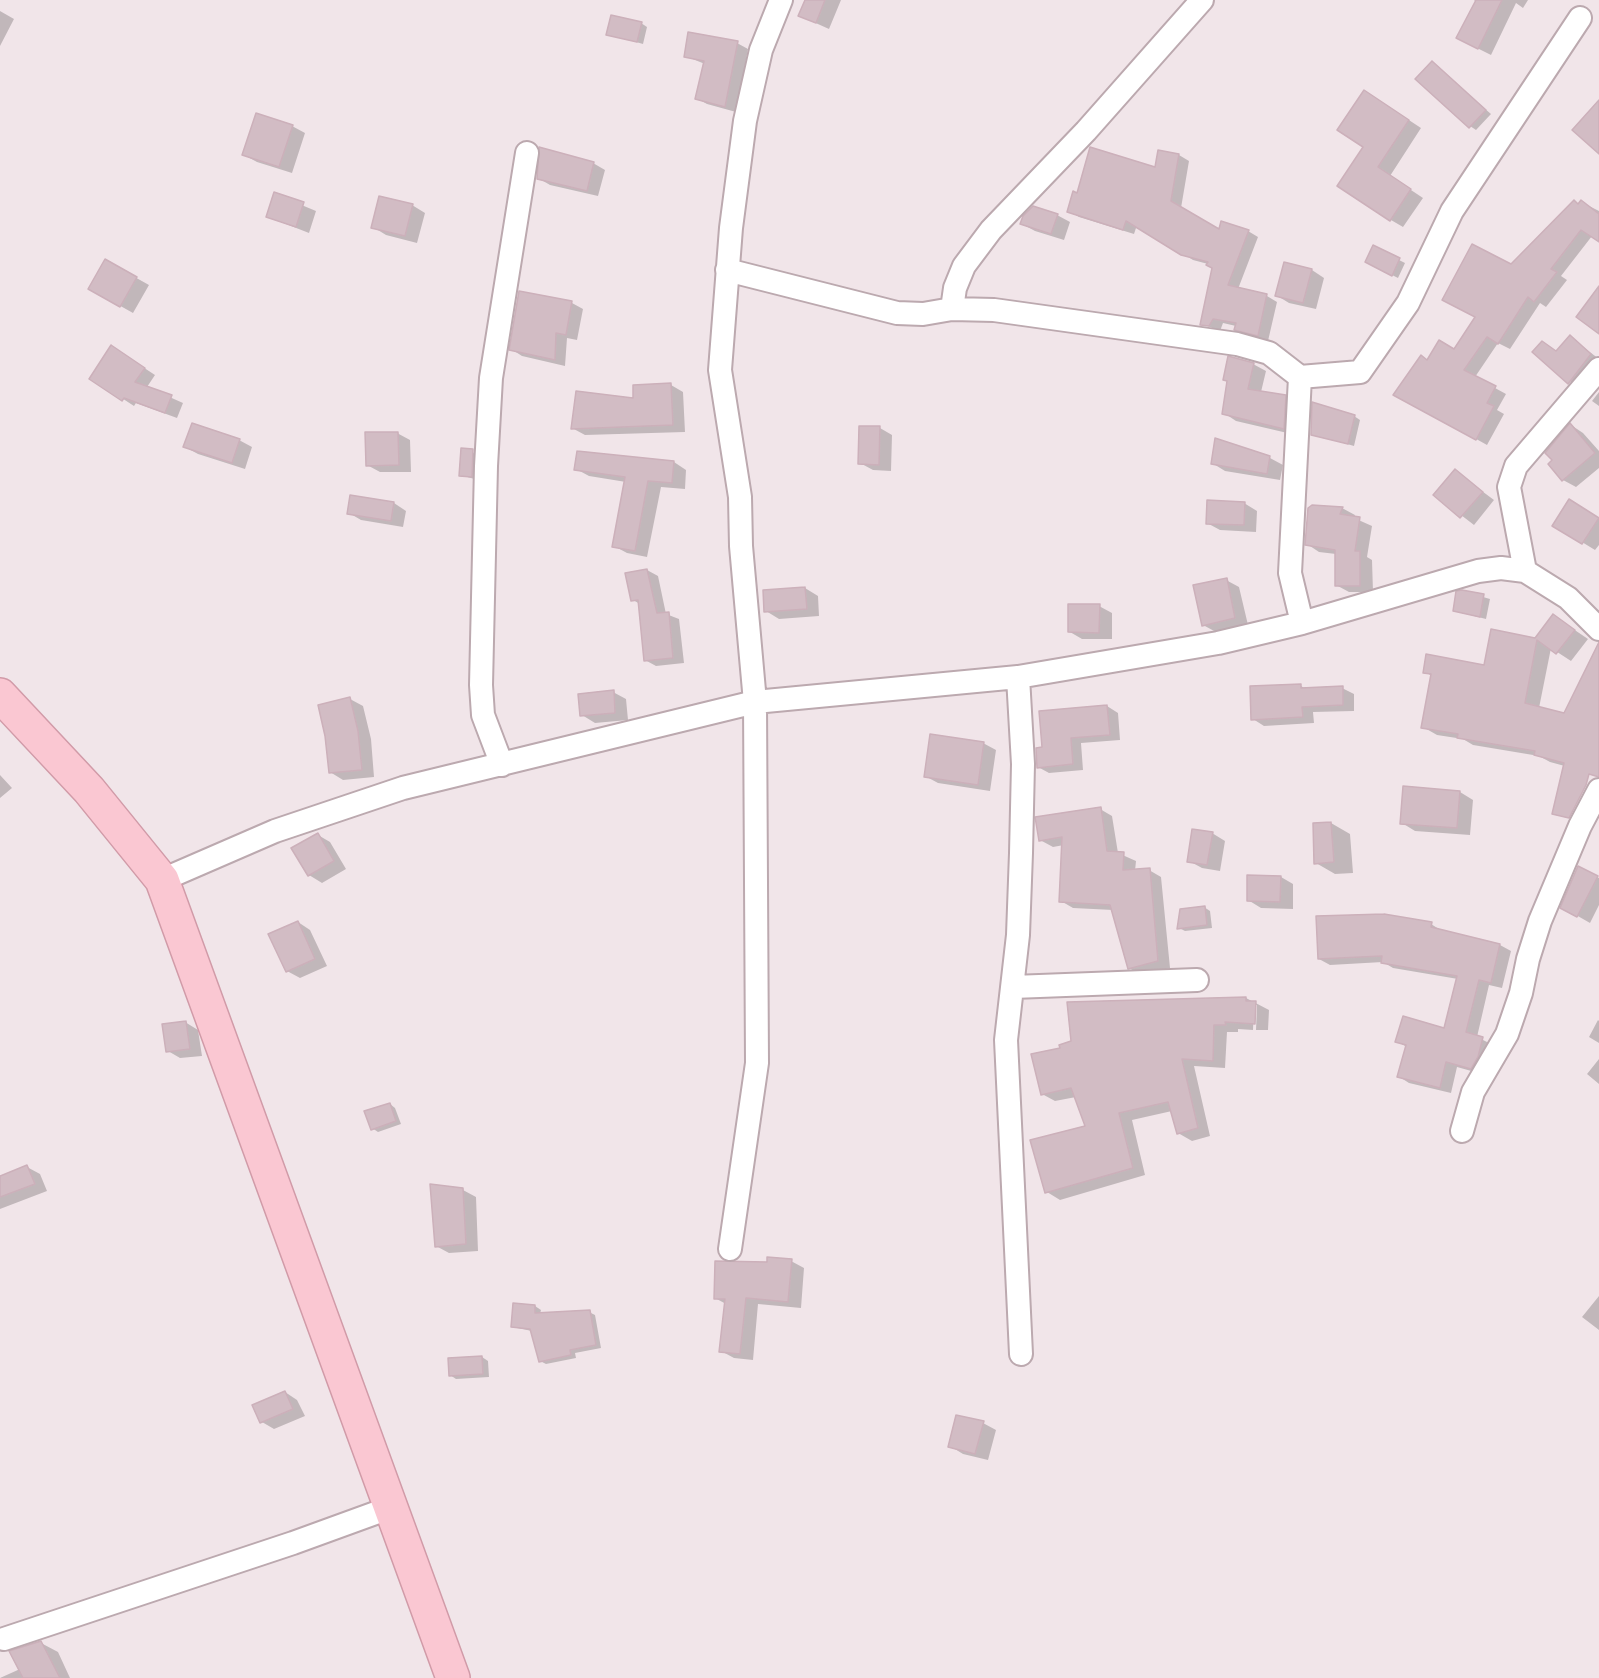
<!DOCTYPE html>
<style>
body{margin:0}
canvas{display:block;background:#f1e5e9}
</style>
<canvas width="1599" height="1678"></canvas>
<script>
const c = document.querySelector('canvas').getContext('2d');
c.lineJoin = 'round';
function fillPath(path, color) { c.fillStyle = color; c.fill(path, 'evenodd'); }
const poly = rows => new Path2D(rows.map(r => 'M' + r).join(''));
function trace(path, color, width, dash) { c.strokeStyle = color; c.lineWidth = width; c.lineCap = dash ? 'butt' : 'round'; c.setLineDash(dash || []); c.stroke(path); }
fillPath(poly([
 [806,0,841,0,829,29,800,16],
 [1474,0,1528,0,1523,8,1516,3,1491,55,1471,45,1476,2],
 [0,11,14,19,0,46],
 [641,23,647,27,643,44,608,34],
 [737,43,748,49,736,112,707,104,696,98,705,64,685,56],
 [1432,63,1491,114,1476,130,1470,126],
 [1377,99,1421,128,1390,176,1423,198,1403,227,1391,220,1365,147],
 [292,126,305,133,292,173,257,162,244,155],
 [1159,152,1179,155,1189,161,1181,208,1220,231,1248,231,1258,237,1238,289,1267,296,1277,302,1268,341,1246,335,1236,329,1236,326,1223,323,1220,331,1202,324,1213,268,1208,264,1193,260,1137,225,1134,234,1079,217,1069,211,1078,194,1156,169],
 [593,163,605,170,598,196,550,185,538,178],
 [275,194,316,211,309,233,268,217],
 [1581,202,1599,211,1599,240,1592,236,1561,276,1567,280,1546,307,1540,303,1510,349,1498,343,1475,377,1506,394,1497,410,1504,414,1487,445,1399,396,1428,361,1455,351,1511,266],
 [412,205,425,213,417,243,386,235,373,227],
 [1057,215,1070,222,1064,240,1035,231,1022,224],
 [1373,247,1405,263,1398,278,1372,265],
 [106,261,149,285,133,313,90,289],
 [1312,270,1324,278,1316,309,1289,303,1276,295],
 [572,303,583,309,577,340,567,338,565,366,522,356,511,349],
 [1570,337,1599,359,1582,390,1547,363],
 [123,354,155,375,147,387,183,403,177,418,136,403,134,406,91,378],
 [1253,364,1266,371,1261,392,1285,397,1298,404,1296,435,1236,421,1224,413],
 [671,385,683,392,685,432,585,435,572,428],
 [1599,392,1599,406,1592,401],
 [1354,416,1360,420,1354,446,1312,434],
 [1571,425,1583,433,1599,451,1599,468,1576,487,1563,480,1554,460],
 [880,428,892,435,891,471,873,470,860,463],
 [397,433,410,440,411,472,380,472,367,465],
 [239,440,252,447,245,469,198,454,185,447],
 [1216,440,1270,458,1283,465,1280,480,1225,471,1212,463],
 [462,450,479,454,478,480,460,475],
 [674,462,686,470,685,489,661,487,647,557,627,553,614,546,626,482,589,476,576,469],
 [1455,471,1494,500,1474,525,1435,495],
 [394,503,406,511,403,527,361,520,349,513],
 [1244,503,1257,511,1256,532,1220,530,1207,523],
 [1342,508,1355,515,1354,518,1372,526,1367,557,1372,560,1373,592,1349,592,1336,585,1336,554,1319,552,1307,544],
 [1582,508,1599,519,1599,545,1595,550,1554,525],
 [647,570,658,576,666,614,679,619,684,663,656,666,645,660,640,604,633,600],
 [1226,580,1239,587,1248,625,1216,632,1203,625],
 [805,588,818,596,819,616,779,619,766,611],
 [1462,591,1490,599,1486,619,1454,611],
 [1099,606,1112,613,1112,639,1082,639,1070,632],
 [1554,616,1588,639,1571,661,1551,648,1539,708,1565,714,1599,669,1599,763,1594,774,1550,762,1539,756,1473,745,1463,739,1437,735,1423,727,1432,676,1425,672,1486,667,1536,639],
 [1301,686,1307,690,1342,688,1354,694,1354,711,1313,712,1314,723,1264,726,1253,719],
 [613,692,626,699,628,720,595,723,582,715],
 [350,699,363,706,371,739,374,777,343,780,330,772],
 [1107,706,1118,713,1120,740,1081,743,1083,770,1049,773,1038,767,1043,748],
 [983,743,996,750,990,791,938,783,925,776],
 [0,775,12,788,0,798],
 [1405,788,1460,792,1473,800,1470,835,1415,831,1402,823],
 [1100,809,1112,816,1118,853,1136,861,1135,871,1149,870,1161,877,1170,968,1141,975,1129,968,1113,910,1073,908,1061,901,1064,845,1053,847,1040,840],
 [1331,823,1350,834,1353,873,1335,874,1316,863],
 [1212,833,1225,841,1220,871,1202,868,1189,861],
 [318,835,330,842,346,869,322,883,309,875],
 [1579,868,1599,878,1599,905,1590,923,1562,907],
 [1281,877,1293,884,1293,909,1261,908,1248,900],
 [1204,907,1210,911,1212,928,1185,931,1179,928],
 [298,922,310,930,327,966,300,978,287,971],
 [1431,924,1442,931,1500,945,1511,951,1502,988,1489,985,1477,1037,1493,1045,1482,1074,1457,1067,1451,1093,1409,1083,1398,1076,1407,1047,1396,1041,1445,1030,1458,979,1393,968,1383,962,1330,965,1319,959],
 [1246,998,1269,1010,1268,1030,1256,1030,1257,1005,1254,1005,1253,1030,1238,1029,1238,1032,1227,1032,1225,1068,1194,1066,1210,1136,1192,1141,1178,1133,1172,1111,1132,1120,1145,1175,1060,1200,1047,1192,1087,1127,1076,1097,1055,1101,1042,1094,1062,1049,1073,1042,1069,1003],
 [1598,1020,1599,1021,1599,1043,1589,1037],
 [185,1022,198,1030,202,1056,180,1058,168,1051],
 [1599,1059,1599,1084,1587,1074],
 [390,1104,395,1108,401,1124,378,1132,372,1128],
 [27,1167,40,1174,47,1191,0,1209,0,1177],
 [463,1190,476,1197,478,1251,449,1253,436,1246],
 [791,1261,804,1268,801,1308,758,1304,753,1360,734,1358,721,1351,726,1304,715,1298,768,1264],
 [1599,1296,1599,1330,1582,1317],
 [535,1306,541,1310,540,1314,589,1312,595,1315,601,1348,575,1353,576,1358,546,1364,540,1361,532,1331,512,1327],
 [482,1357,488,1361,489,1377,456,1379,450,1375],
 [285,1392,297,1400,305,1416,274,1429,262,1422],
 [983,1423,996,1430,988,1460,963,1454,950,1446],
 [41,1643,58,1652,70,1678,0,1678,20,1669]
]), '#0003');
const building = poly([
 [805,0,825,0,816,23,798,16,805,0],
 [1476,0,1502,0,1478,49,1456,38,1476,0],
 [611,15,642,22,637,42,606,35,611,15],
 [688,32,738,41,725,107,695,99,704,61,684,57,688,32],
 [1432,61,1486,110,1469,128,1415,79,1432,61],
 [1364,90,1409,120,1378,167,1411,189,1390,221,1337,186,1363,147,1337,130,1364,90],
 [1599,100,1599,154,1572,130,1599,100],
 [256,113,293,125,279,167,242,155,256,113],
 [539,147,594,162,587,191,537,179,539,147],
 [1090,147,1155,167,1158,150,1179,154,1171,201,1219,229,1221,221,1249,230,1228,285,1267,294,1258,336,1234,330,1236,323,1213,319,1209,326,1200,325,1212,268,1206,265,1208,262,1181,255,1126,221,1123,230,1067,212,1073,191,1077,193,1090,147],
 [274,192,304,202,296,227,266,217,274,192],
 [379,196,413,204,405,236,371,228,379,196],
 [1574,200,1578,204,1581,200,1599,214,1599,242,1581,230,1551,269,1557,272,1534,302,1528,297,1498,344,1487,337,1464,370,1496,386,1487,403,1494,406,1476,440,1393,395,1421,355,1427,360,1439,340,1454,349,1475,317,1442,300,1472,244,1511,264,1574,200],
 [1033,206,1058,214,1051,234,1020,224,1023,216,1033,206],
 [1373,245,1400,258,1392,276,1365,262,1373,245],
 [105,259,137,277,120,307,88,289,105,259],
 [1284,262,1312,269,1303,303,1275,296,1284,262],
 [1599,286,1599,334,1576,317,1599,286],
 [519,291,572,301,566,335,556,333,555,360,509,350,519,291],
 [1570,335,1591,354,1568,384,1532,352,1542,341,1556,351,1570,335],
 [111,345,145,368,135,382,172,395,165,413,124,398,122,401,89,379,111,345],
 [1228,356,1254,363,1248,389,1286,395,1284,429,1222,414,1227,381,1223,380,1228,356],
 [671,383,673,425,571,429,576,391,633,398,633,385,671,383],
 [1312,402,1355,415,1348,444,1311,435,1312,402],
 [192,423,240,439,232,463,183,447,192,423],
 [1570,423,1595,453,1562,481,1548,464,1552,460,1545,453,1570,423],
 [859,426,880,426,879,465,858,464,859,426],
 [365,432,398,432,399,465,366,466,365,432],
 [1215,438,1270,456,1267,474,1211,464,1215,438],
 [461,448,473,449,472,477,459,476,461,448],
 [577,451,674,461,672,483,648,481,635,551,612,547,625,477,574,470,577,451],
 [1455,469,1483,492,1460,518,1433,495,1455,469],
 [350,495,394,502,391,521,347,514,350,495],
 [1569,499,1599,518,1582,544,1552,526,1569,499],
 [1207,500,1245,502,1244,525,1206,524,1207,500],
 [1312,505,1343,507,1340,514,1360,517,1355,551,1360,551,1360,586,1335,586,1335,550,1305,545,1308,508,1312,505],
 [647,569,657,613,669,612,673,658,644,661,638,600,631,601,625,573,647,569],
 [1227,578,1235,618,1202,626,1193,585,1227,578],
 [805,587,807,609,764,612,763,590,805,587],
 [1462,590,1484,594,1480,617,1453,611,1456,591,1462,590],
 [1068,604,1100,604,1099,633,1068,632,1068,604],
 [1553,614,1575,630,1556,654,1537,640,1525,703,1564,713,1599,642,1599,777,1589,774,1586,785,1569,818,1552,814,1564,763,1534,755,1535,751,1457,738,1458,734,1421,728,1431,674,1423,673,1426,654,1484,665,1491,629,1535,638,1553,614],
 [1301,684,1301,688,1343,686,1343,705,1302,707,1303,717,1251,720,1250,686,1301,684],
 [614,690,615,713,580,716,578,694,614,690],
 [350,697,358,731,362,770,329,773,325,736,318,705,350,697],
 [1107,705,1110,735,1071,738,1073,764,1037,768,1036,748,1042,747,1039,711,1107,705],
 [930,734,984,742,978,785,924,777,930,734],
 [1403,786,1460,791,1457,828,1400,824,1403,786],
 [1101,807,1107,851,1124,852,1123,870,1150,868,1158,961,1128,969,1110,905,1059,902,1062,837,1039,841,1035,817,1101,807],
 [1331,822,1334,862,1314,864,1313,823,1331,822],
 [1192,829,1213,832,1207,865,1187,862,1192,829],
 [318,833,334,861,308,876,291,848,318,833],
 [1578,866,1598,876,1577,917,1560,908,1578,866],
 [1247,875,1281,876,1280,902,1247,901,1247,875],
 [1205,906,1207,925,1177,929,1180,909,1205,906],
 [1384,914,1432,922,1431,927,1500,944,1491,983,1479,980,1466,1032,1483,1037,1478,1057,1471,1069,1446,1062,1440,1088,1397,1077,1406,1045,1395,1042,1403,1016,1444,1028,1457,976,1381,963,1382,956,1318,959,1316,916,1384,914],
 [298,921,315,959,286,972,268,934,298,921],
 [1246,997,1246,1001,1256,1001,1255,1024,1225,1022,1226,1025,1214,1025,1213,1061,1182,1059,1198,1128,1177,1134,1168,1102,1119,1113,1133,1168,1045,1193,1030,1140,1085,1126,1071,1088,1041,1095,1031,1054,1060,1048,1059,1045,1071,1041,1067,1002,1246,997],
 [186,1021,190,1049,166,1052,162,1024,186,1021],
 [390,1103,396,1121,371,1130,364,1111,390,1103],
 [27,1165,35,1184,0,1197,0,1176,27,1165],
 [430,1184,463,1188,466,1244,435,1247,430,1184],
 [767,1257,792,1259,788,1302,746,1298,740,1354,719,1352,725,1299,714,1299,715,1261,767,1262,767,1257],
 [513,1303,535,1305,535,1313,590,1310,596,1345,570,1350,571,1355,539,1362,530,1329,511,1327,513,1303],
 [482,1356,483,1374,449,1376,448,1358,482,1356],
 [285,1391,293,1409,260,1423,252,1405,285,1391],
 [956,1415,984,1421,975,1454,948,1447,956,1415],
 [41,1641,60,1678,23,1678,9,1651,41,1641]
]);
fillPath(building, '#d2bcc4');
trace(building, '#ccb0ba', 1.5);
const street = poly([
 [727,270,897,313,923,314,952,309,994,310,1237,344,1269,353,1300,377,1360,372,1408,303,1452,211,1580,18],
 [952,309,955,288,964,266,991,230,1086,131,1202,0],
 [1300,377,1290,573,1302,623],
 [1525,571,1509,487,1516,466,1599,369],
 [1018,677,1023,764,1021,853,1018,935,1006,1040,1021,1354],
 [502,765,483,715,481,685,486,466,491,378,527,153],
 [162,880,275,831,403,788,755,702,1018,677,1218,643,1302,623,1478,571,1501,568,1525,571,1568,598,1599,629],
 [1013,987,1197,980],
 [1462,1131,1473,1092,1507,1034,1521,993,1528,959,1540,921,1580,826,1599,790],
 [730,1249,757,1063,755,702,741,546,740,497,720,370,731,228,745,121,761,50,781,0],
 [4,1639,293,1543,392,1507]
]);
const secondary = poly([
 [0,695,89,790,162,880,453,1678]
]);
trace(street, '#bca9af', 26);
trace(secondary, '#d19ba8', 36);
trace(street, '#fff', 22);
trace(secondary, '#fac7d2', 33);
</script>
